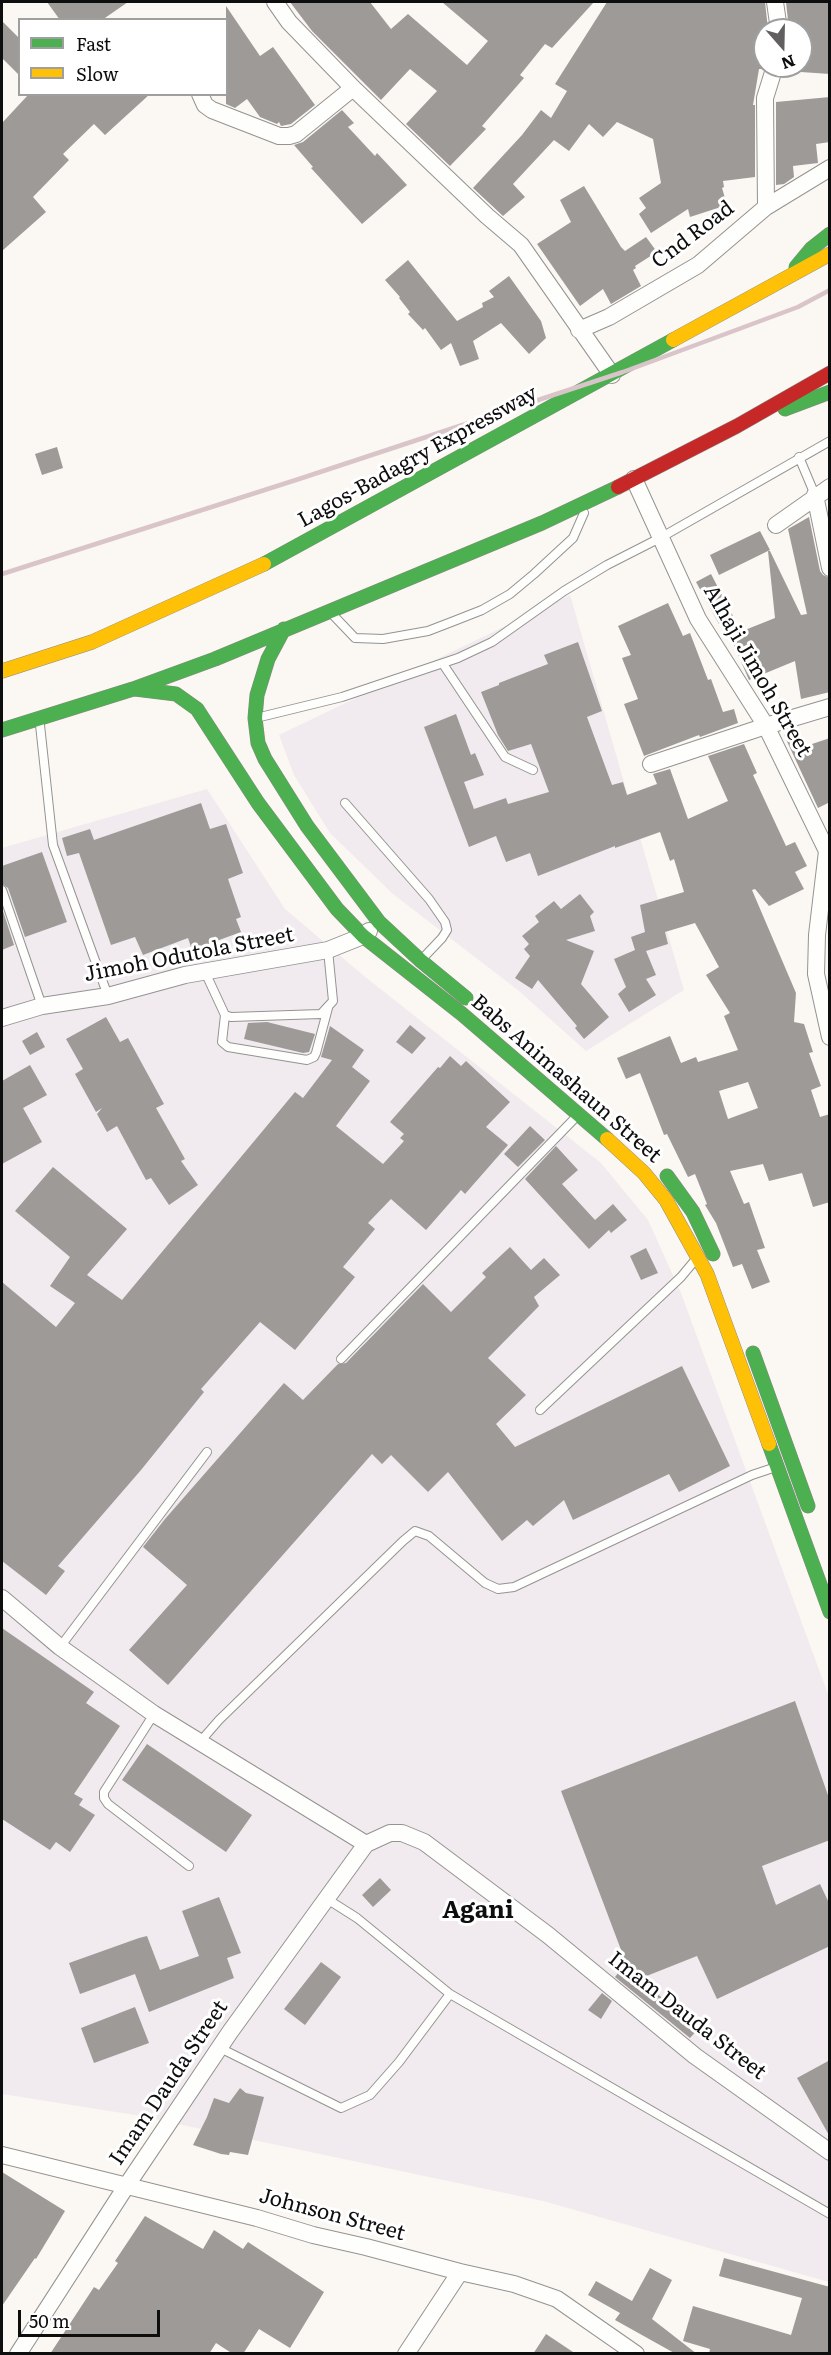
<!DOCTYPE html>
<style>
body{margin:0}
#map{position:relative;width:831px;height:2355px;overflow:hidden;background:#fbf7f2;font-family:Literata,serif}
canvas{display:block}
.frame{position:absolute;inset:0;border:3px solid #0e0e0e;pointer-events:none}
.legend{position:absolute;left:18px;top:18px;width:210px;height:78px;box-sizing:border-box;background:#fff;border:2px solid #9f9f9f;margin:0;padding:8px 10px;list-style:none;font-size:18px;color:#0e0e0e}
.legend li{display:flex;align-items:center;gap:12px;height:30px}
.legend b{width:30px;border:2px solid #9f9f9f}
.north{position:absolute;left:753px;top:18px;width:60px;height:60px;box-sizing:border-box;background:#fff;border:2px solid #9f9f9f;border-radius:50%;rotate:160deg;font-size:16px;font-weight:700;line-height:24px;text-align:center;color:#0e0e0e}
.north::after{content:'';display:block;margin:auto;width:21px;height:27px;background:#61605e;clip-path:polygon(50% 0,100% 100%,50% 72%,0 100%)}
.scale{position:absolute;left:18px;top:2310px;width:142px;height:27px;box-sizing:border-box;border:3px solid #0e0e0e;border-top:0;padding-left:8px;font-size:18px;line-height:21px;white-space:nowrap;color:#0e0e0e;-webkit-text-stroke:4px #fff;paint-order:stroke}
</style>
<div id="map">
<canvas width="831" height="2355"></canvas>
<div class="frame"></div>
<ul class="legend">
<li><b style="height:8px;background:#4caf50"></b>Fast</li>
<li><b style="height:8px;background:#ffc107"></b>Slow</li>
</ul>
<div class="north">N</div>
<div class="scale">50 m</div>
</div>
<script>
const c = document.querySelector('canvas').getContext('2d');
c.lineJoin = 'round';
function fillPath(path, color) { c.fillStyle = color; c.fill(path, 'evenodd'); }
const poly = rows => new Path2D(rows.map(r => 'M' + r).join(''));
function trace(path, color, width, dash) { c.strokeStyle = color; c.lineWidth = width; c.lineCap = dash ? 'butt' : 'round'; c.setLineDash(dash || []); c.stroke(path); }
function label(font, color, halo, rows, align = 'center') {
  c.font = font + ' Literata,serif'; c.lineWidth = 6; c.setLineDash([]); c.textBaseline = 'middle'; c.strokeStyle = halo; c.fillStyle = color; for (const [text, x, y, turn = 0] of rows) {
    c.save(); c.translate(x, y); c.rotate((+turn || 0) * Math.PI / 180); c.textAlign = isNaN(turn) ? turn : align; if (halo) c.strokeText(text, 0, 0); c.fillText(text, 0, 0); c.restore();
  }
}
fillPath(poly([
 [570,595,684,990,586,1051,519,991,393,894,330,833,294,775,279,735],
 [207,789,285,909,364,976,601,1163,648,1220,681,1293,829,1697,829,2282,543,2201,135,2115,2,2094,2,848]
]), '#f1ebef');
fillPath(poly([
 [47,2,128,2,102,20,60,20],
 [290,2,370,2,391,29,408,14,467,65,488,41,442,2,594,2,552,48,545,44,520,75,524,78,482,126,486,129,450,166,406,124,437,91,410,69,381,100,312,31],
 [607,2,765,2,768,29,765,30,765,63,763,69,759,69,753,105,755,105,755,177,723,181,724,187,722,188,727,205,690,217,688,209,651,233,639,214,646,208,639,198,661,183,653,139,617,122,603,137,589,124,569,151,554,140,513,184,525,197,503,216,473,188,522,135,541,110,551,118,567,91,555,84],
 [786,2,830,2,830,74,801,72,801,30,789,29],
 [226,6,260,56,273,47,315,105,291,124,281,126,279,122,277,124,260,117,247,99,235,108,226,104],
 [2,21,20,39,20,76,2,58],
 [29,94,150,94,105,135,94,124,63,154,69,160,33,197,46,212,2,251,2,123],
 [830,97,830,142,816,144,818,163,793,166,794,177,784,184,776,185,776,102],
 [342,110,354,123,348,127,375,156,377,153,407,185,362,224,311,168,313,167,294,145,303,142],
 [584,186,621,247,625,251,646,237,657,252,635,266,636,268,633,270,641,286,611,304,603,289,580,306,537,244,571,222,560,200],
 [408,260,457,321,483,307,482,303,494,297,489,291,509,276,541,321,546,338,529,354,501,323,473,341,479,359,460,366,451,343,441,350,425,328,423,330,408,314,410,312,399,298,400,297,385,280],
 [57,447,63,468,42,475,35,454],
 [809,517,820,571,823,575,830,578,830,692,801,699,795,661,749,680,730,636,775,618,768,551,770,551,801,615,807,614,788,529],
 [760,531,770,550,719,575,710,555],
 [711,574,733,616,719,624,696,582],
 [668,603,683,636,690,633,708,680,711,679,723,712,734,709,738,723,700,737,699,735,644,756,624,704,638,699,622,658,631,655,618,626],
 [578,642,602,711,587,717,612,785,623,782,627,795,657,784,653,774,670,769,688,819,728,801,708,756,744,744,757,773,753,775,786,846,795,842,807,866,795,872,804,889,769,906,755,889,752,890,796,993,794,1022,804,1024,813,1052,809,1053,821,1086,811,1090,820,1117,830,1114,830,1202,813,1207,802,1173,769,1181,763,1164,730,1171,744,1204,749,1202,765,1248,757,1250,770,1282,752,1289,742,1264,733,1267,716,1223,705,1205,707,1204,695,1174,688,1177,667,1134,664,1135,640,1073,626,1079,617,1058,670,1036,681,1063,696,1057,698,1062,738,1050,724,1016,730,1013,706,975,719,967,695,923,665,932,668,944,646,951,656,975,646,979,656,995,629,1012,618,994,626,987,614,959,635,950,631,937,645,932,640,905,684,892,674,859,670,861,660,832,615,848,615,846,538,876,530,853,506,862,496,836,469,847,424,727,456,714,471,755,475,753,484,775,464,782,474,809,506,798,508,804,549,792,531,744,508,751,498,735,481,692,499,685,499,683,548,664,544,655],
 [748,1082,758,1108,728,1119,719,1091],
 [797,728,806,746,830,738,830,802,818,808,784,735],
 [201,803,210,829,226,824,243,873,228,879,241,917,236,919,241,932,192,950,188,938,143,955,135,937,111,945,79,853,67,856,62,838,90,829,94,840],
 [42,852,67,922,25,937,8,888,2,884,2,866],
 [580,894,594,912,590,916,595,931,566,940,594,951,581,984,609,1017,584,1039,575,1028,577,1026,538,980,532,989,515,978,530,956,524,949,529,944,522,936,539,922,535,916,554,901,561,909],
 [2,908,14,945,2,950],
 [106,1017,120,1042,128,1038,164,1104,156,1108,185,1159,181,1161,198,1185,169,1205,151,1178,146,1180,117,1126,107,1132,97,1114,102,1108,96,1112,75,1074,83,1069,66,1039],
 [267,1022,315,1034,309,1052,303,1053,244,1039,248,1023],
 [410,1025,426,1038,412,1054,396,1042],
 [330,1026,364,1050,352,1067,370,1081,336,1126,383,1164,404,1141,400,1138,404,1134,390,1122,438,1067,440,1068,450,1056,461,1066,466,1061,510,1102,486,1127,508,1145,465,1194,461,1190,426,1230,391,1199,368,1223,375,1229,343,1267,355,1277,295,1350,260,1322,201,1389,204,1392,141,1470,58,1566,65,1571,46,1595,2,1561,2,1282,56,1327,75,1303,50,1286,70,1257,15,1211,53,1167,127,1229,87,1275,122,1300,295,1092,303,1098,332,1060,321,1057],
 [37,1032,45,1047,30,1055,22,1041],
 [30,1065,47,1095,23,1108,42,1142,2,1164,2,1081],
 [530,1126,545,1140,518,1167,504,1154],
 [556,1146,578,1170,562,1184,595,1220,613,1204,627,1220,611,1233,609,1230,589,1249,525,1179],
 [510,1247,531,1270,544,1258,560,1275,534,1297,539,1306,488,1358,526,1395,496,1424,515,1447,682,1366,730,1466,679,1492,669,1474,573,1520,564,1500,533,1526,527,1520,502,1541,448,1472,428,1492,391,1455,382,1464,372,1454,168,1685,129,1650,187,1585,143,1547,165,1519,284,1383,303,1400,338,1364,346,1363,423,1284,451,1312,486,1277,482,1273],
 [646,1248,658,1273,641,1280,630,1256],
 [2,1628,94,1692,86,1703,120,1726,74,1794,83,1799,79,1805,95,1815,70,1852,56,1842,50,1850,2,1819],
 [795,1701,830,1801,830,1840,762,1866,776,1905,820,1884,830,1905,830,1946,717,1999,697,1956,639,1979,699,2028,690,2038,615,1977,626,1963,561,1791],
 [147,1744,252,1815,226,1852,122,1780],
 [380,1878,391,1890,373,1907,362,1895],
 [219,1897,241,1953,227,1958,234,1978,149,2012,135,1974,80,1994,69,1963,139,1938,147,1936,160,1970,199,1956,182,1911],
 [321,1962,341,1977,305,2025,284,2009],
 [602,1993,612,2001,601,2019,588,2010],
 [135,2007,149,2043,94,2063,81,2028],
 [830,2060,830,2137,797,2078],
 [240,2088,246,2093,264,2097,248,2155,230,2152,229,2155,221,2154,193,2145,207,2117,214,2098,229,2103],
 [2,2172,65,2211,36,2259,35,2258,2,2306],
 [145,2216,203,2249,214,2230,243,2249,248,2242,324,2292,290,2348,259,2329,243,2354,233,2354,216,2343,209,2354,50,2354,94,2287,99,2290,118,2263,115,2261],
 [724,2258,830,2287,830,2354,709,2354,710,2349,683,2341,693,2306,791,2335,802,2298,719,2276],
 [650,2268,672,2280,652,2319,697,2354,676,2354,615,2320,620,2313,588,2295,596,2281,632,2301],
 [546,2334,576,2354,533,2354]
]), '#9e9a98');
const lane = poly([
 [799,457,815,495],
 [334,616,355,638,383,639,428,631,454,621,482,610,510,594,534,574,573,538,584,513],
 [443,664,505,757,533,770],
 [256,718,342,697,458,658,492,642,564,591,607,565,660,538,830,441],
 [40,725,53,845,108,996],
 [345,803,429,899,445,922,447,930,442,938,423,958],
 [2,890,42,1006],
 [205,972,225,1015,231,1017,321,1014,333,1001,328,950],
 [225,1015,222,1042,228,1047,307,1060,314,1057,316,1053,328,1008],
 [341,1359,577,1116],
 [540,1410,681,1277,696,1259],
 [60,1647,207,1452],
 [154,1714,104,1792,104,1798,108,1804,189,1866],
 [199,1743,219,1720,403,1541,415,1531,429,1536,485,1583,498,1589,514,1587,752,1475,776,1467],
 [327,1899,357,1918,450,1994,830,2214],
 [220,2048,341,2108,370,2095,399,2062,450,1994]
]);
const street = poly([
 [275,2,289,22,353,88,487,216,521,245,612,375],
 [775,2,779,30],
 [200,94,205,105,212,110,279,136,289,136,296,134,353,88],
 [766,207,765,98,775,66],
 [579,330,609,317,698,265,766,207,830,168],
 [634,479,698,619,766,726,827,851,817,935,816,974,830,1037],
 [815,495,830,568],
 [776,525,830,487],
 [651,764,766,726,830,707],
 [2,1018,42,1006,108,996,185,975,328,950,363,936,369,931],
 [2,1598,60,1647,154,1714,366,1844,390,1833,402,1833,424,1842,548,1935,695,2056,830,2152],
 [2,2155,257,2218,313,2235,366,2247,460,2272,514,2284,557,2299,636,2354],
 [18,2354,127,2185,230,2032,366,1844],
 [406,2354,460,2272]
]);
const fast = poly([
 [796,267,811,249,830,234],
 [785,409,830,392],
 [264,564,673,340],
 [284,629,268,659,257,695,255,718,258,743,265,759,307,826,379,922,421,961,466,998],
 [135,689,176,694,197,709,258,803,337,909,363,936,462,1014,607,1139],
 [2,730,133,689,215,659,542,523,618,487],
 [667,1176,693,1212,713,1254],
 [753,1353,808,1506],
 [769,1444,830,1612]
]);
const slow = poly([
 [673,340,830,254],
 [2,671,92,642,264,564],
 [607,1139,644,1173,666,1200,707,1274,769,1444]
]);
const jam = poly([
 [618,487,737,426,830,373]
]);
trace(lane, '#959391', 10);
trace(street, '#959391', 18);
trace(fast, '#8b8a87', 15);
trace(slow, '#8b8a87', 15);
trace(jam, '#8b8a87', 15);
trace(lane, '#fefefd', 8);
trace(street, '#fefefd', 16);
trace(fast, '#4caf50', 14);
trace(slow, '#ffc107', 14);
trace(jam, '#c62828', 14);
trace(poly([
 [2,574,299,479,623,372,798,307,830,290]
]), '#d8c4c9', 4.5);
label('21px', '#0e0e0e', '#fff', [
 ["Cnd Road",693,235,-37],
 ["Lagos-Badagry Expressway",418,457,-29],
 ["Alhaji Jimoh Street",757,671,60],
 ["Jimoh Odutola Street",189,955,-11],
 ["Babs Animashaun Street",566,1079,41],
 ["Imam Dauda Street",687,2016,38],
 ["Imam Dauda Street",169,2083,-56],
 ["Johnson Street",332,2215,15]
]);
label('bold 24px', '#0e0e0e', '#fff', [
 ["Agani",478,1911]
]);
</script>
